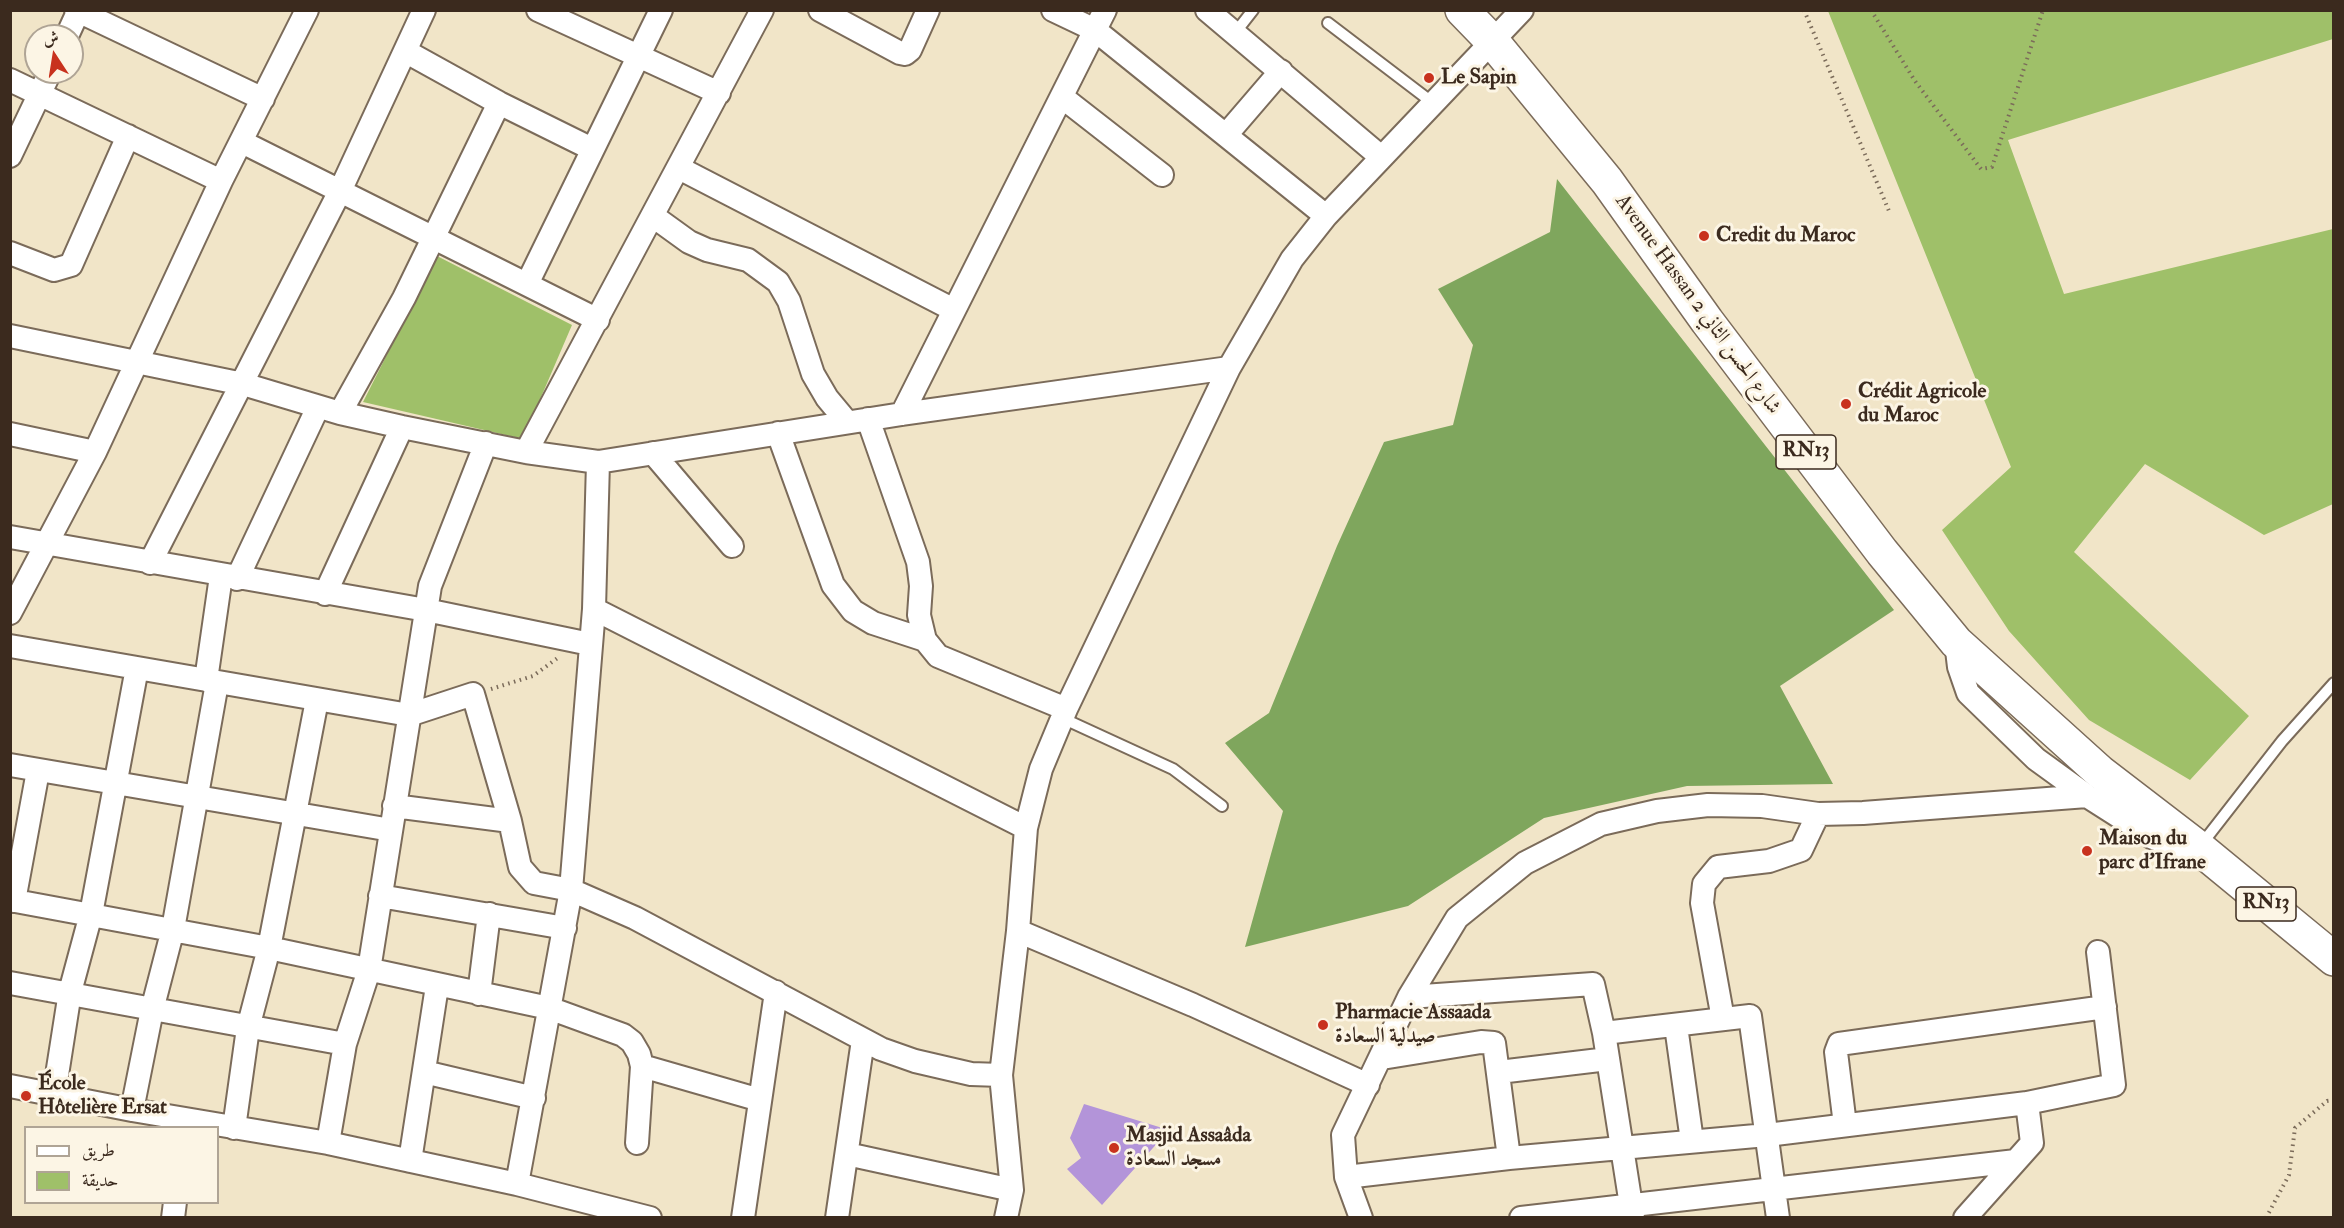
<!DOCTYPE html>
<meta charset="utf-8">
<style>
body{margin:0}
#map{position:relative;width:2344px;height:1228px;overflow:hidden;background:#f1e5c8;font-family:"IM FELL Double Pica",Amiri,serif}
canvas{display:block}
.frame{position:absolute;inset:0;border:12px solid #3b2a1e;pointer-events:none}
.legend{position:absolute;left:24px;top:1126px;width:195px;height:78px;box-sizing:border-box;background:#fcf5e5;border:2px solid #afa495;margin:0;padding:8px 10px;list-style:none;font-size:18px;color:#3b2a1e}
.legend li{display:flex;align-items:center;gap:12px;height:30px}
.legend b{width:30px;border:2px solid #afa495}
.north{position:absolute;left:24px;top:24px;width:60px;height:60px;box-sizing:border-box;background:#fcf5e5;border:2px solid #afa495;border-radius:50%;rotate:348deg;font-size:16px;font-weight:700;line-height:24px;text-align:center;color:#3b2a1e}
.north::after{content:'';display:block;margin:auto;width:21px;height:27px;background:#c8321e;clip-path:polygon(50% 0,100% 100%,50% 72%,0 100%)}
</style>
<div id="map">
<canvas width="2344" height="1228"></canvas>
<div class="frame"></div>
<ul class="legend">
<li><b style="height:8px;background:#fff"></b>طريق</li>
<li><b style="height:16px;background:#9fc069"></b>حديقة</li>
</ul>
<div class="north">ش</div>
</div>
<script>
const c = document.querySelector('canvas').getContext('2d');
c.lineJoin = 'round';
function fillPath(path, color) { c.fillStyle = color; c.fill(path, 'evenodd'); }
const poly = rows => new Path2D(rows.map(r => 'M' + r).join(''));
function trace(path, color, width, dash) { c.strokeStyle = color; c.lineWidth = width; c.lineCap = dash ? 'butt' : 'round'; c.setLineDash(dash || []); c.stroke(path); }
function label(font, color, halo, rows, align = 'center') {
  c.font = font + ' "IM FELL Double Pica",Amiri,serif'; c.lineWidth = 6; c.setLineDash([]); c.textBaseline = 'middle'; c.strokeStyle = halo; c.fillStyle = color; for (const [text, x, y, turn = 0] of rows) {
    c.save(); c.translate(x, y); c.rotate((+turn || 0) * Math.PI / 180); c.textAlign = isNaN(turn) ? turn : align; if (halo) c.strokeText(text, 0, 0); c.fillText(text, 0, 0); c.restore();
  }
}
fillPath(poly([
 [1828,11,2333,11,2333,39,2008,140,2064,294,2333,229,2333,504,2264,535,2145,464,2074,552,2249,716,2190,780,2089,720,2009,631,1942,530,2011,467],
 [437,256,572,325,523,439,363,402]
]), '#9fc069');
fillPath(poly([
 [1557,179,1894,610,1780,686,1833,784,1687,786,1544,818,1408,906,1245,947,1283,811,1225,743,1269,713,1337,546,1384,442,1453,425,1473,345,1438,289,1550,232]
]), '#7fa65d');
fillPath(poly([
 [1084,1104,1169,1130,1102,1205,1067,1169,1081,1158,1070,1138]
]), '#b394d9');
const lane = poly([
 [1328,23,1433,103],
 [1235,33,1253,10],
 [1062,718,1173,769,1222,806],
 [2201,845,2282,741,2334,683]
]);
const street = poly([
 [76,10,263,99],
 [538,10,719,93],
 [820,10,900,53,905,54,910,50,928,10],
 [1053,10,1095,30,1326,216],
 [1207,10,1381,157],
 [67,36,78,12],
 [405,51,499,103,592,149],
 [10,80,221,181],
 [1062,97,1162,175],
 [1226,135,1281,71],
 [242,142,598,320],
 [10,156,50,72],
 [679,168,954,310],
 [653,216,689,242,707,250,748,260,778,282,789,301,813,374,827,398,847,422],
 [10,253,54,270,71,265,128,136],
 [527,284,661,10],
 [10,336,243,384,340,413,402,427,526,452,598,462,594,609,1026,828,1018,931,1001,1075,1012,1190,1006,1218],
 [340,413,404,298,499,103],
 [902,414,1105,10],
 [868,419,918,562,921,586,919,615,925,640,938,656,1066,709],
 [778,433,833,585,853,611,873,623,925,640],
 [10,434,95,452],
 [526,452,762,10],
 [653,453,732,546],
 [598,462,902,414,1229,368],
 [10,537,426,610,590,644],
 [150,563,340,191,424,10],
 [237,579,318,407],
 [325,594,402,427],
 [10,613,95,452,221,181,307,10],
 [1956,642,1959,667,1968,693,2036,759,2087,796,2153,838,2175,846,2194,847],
 [10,646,409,715,473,694,510,821],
 [206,680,221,576],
 [10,765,391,830],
 [394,806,510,821,520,867,534,883,571,890,635,918,881,1049,915,1061,971,1074,1001,1075],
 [1026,828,1041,769,1066,709,1229,368,1292,259,1326,216,1522,10],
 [380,896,565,928],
 [10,900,269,948,549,1008,623,1035,632,1042,639,1054,642,1066,637,1143],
 [14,901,38,771],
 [1018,931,1193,1005,1368,1085],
 [10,983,345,1044],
 [479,994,489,914],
 [1409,997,1593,984,1604,1033,1633,1218],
 [1723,1019,1702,903,1704,884,1718,867,1769,861,1801,850,1818,814],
 [1676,1026,1692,1141],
 [1604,1033,1750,1016,1778,1218],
 [1382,1058,1481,1042,1494,1043,1509,1158],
 [642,1066,760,1100],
 [424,1072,534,1098],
 [1499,1072,1608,1059],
 [10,1086,132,1110,328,1143,517,1184,650,1218],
 [54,1094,70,992,91,914,137,668],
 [132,1110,152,1010,173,929,217,683],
 [1845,1125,1836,1052,1839,1044,2105,1007],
 [234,1128,248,1028,269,948,317,700],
 [328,1143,345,1044,369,970,430,586,486,443],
 [847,1154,1012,1190],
 [410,1161,437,986],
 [1346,1177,1509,1158,1767,1135,2027,1103,2114,1085,2098,952],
 [517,1184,571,890,594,609],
 [173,1218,175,1202],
 [743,1218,776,992],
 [837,1218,863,1040],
 [1361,1218,1346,1177,1343,1135,1409,997,1457,918,1525,863,1601,824,1657,811,1708,805,1762,806,1818,814,1863,813,2087,796],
 [1521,1218,2016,1161],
 [1965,1218,2032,1143,2027,1103]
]);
const primary = poly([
 [1462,10,1493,42,1607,181,1707,321,1882,552,1956,642,2100,772,2199,848,2334,959]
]);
trace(lane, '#7b6b5a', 14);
trace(street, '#7b6b5a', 26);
trace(primary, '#7b6b5a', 36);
trace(poly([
 [1804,10,1889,211],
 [1871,10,1915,81,1981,169,1992,167,2043,10],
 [491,689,533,676,559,657],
 [2266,1218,2289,1175,2295,1128,2327,1101,2334,1100]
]), '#7b6b5a', 4, [1.5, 4.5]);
trace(lane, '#fff', 10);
trace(street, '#fff', 22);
trace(primary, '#fff', 33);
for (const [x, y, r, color] of [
 [1429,78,6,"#c8321e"],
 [1704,236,6,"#c8321e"],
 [1846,404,6,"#c8321e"],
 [2087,851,6,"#c8321e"],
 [1323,1025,6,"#c8321e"],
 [26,1096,6,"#c8321e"],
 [1114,1148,6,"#c8321e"]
]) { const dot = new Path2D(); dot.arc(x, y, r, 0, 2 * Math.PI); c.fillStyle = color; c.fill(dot); trace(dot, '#fcf5e5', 2); }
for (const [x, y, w] of [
 [1806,452,60],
 [2266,904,60]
]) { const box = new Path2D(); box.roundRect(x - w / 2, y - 17, w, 34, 4.5); c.fillStyle = '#fcf5e5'; c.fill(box); trace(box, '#3b2a1e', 1.5); }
label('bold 20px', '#3b2a1e', null, [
 ["RN13",1806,452],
 ["RN13",2266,904]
]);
label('bold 21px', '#3b2a1e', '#fcf5e5', [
 ["Le Sapin",1441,78],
 ["Credit du Maroc",1716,236],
 ["Crédit Agricole",1858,392],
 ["du Maroc",1858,416],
 ["Maison du",2099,839],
 ["parc d'Ifrane",2099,863],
 ["Pharmacie Assaada",1335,1013],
 ["صيدلية السعادة",1335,1037],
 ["École",38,1084],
 ["Hôtelière Ersat",38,1108],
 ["Masjid Assaâda",1126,1136],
 ["مسجد السعادة",1126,1160]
], 'left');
label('21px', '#3b2a1e', '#fcf5e5', [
 ["Avenue Hassan 2 شارع الحسن الثاني",1697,305,54]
]);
</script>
